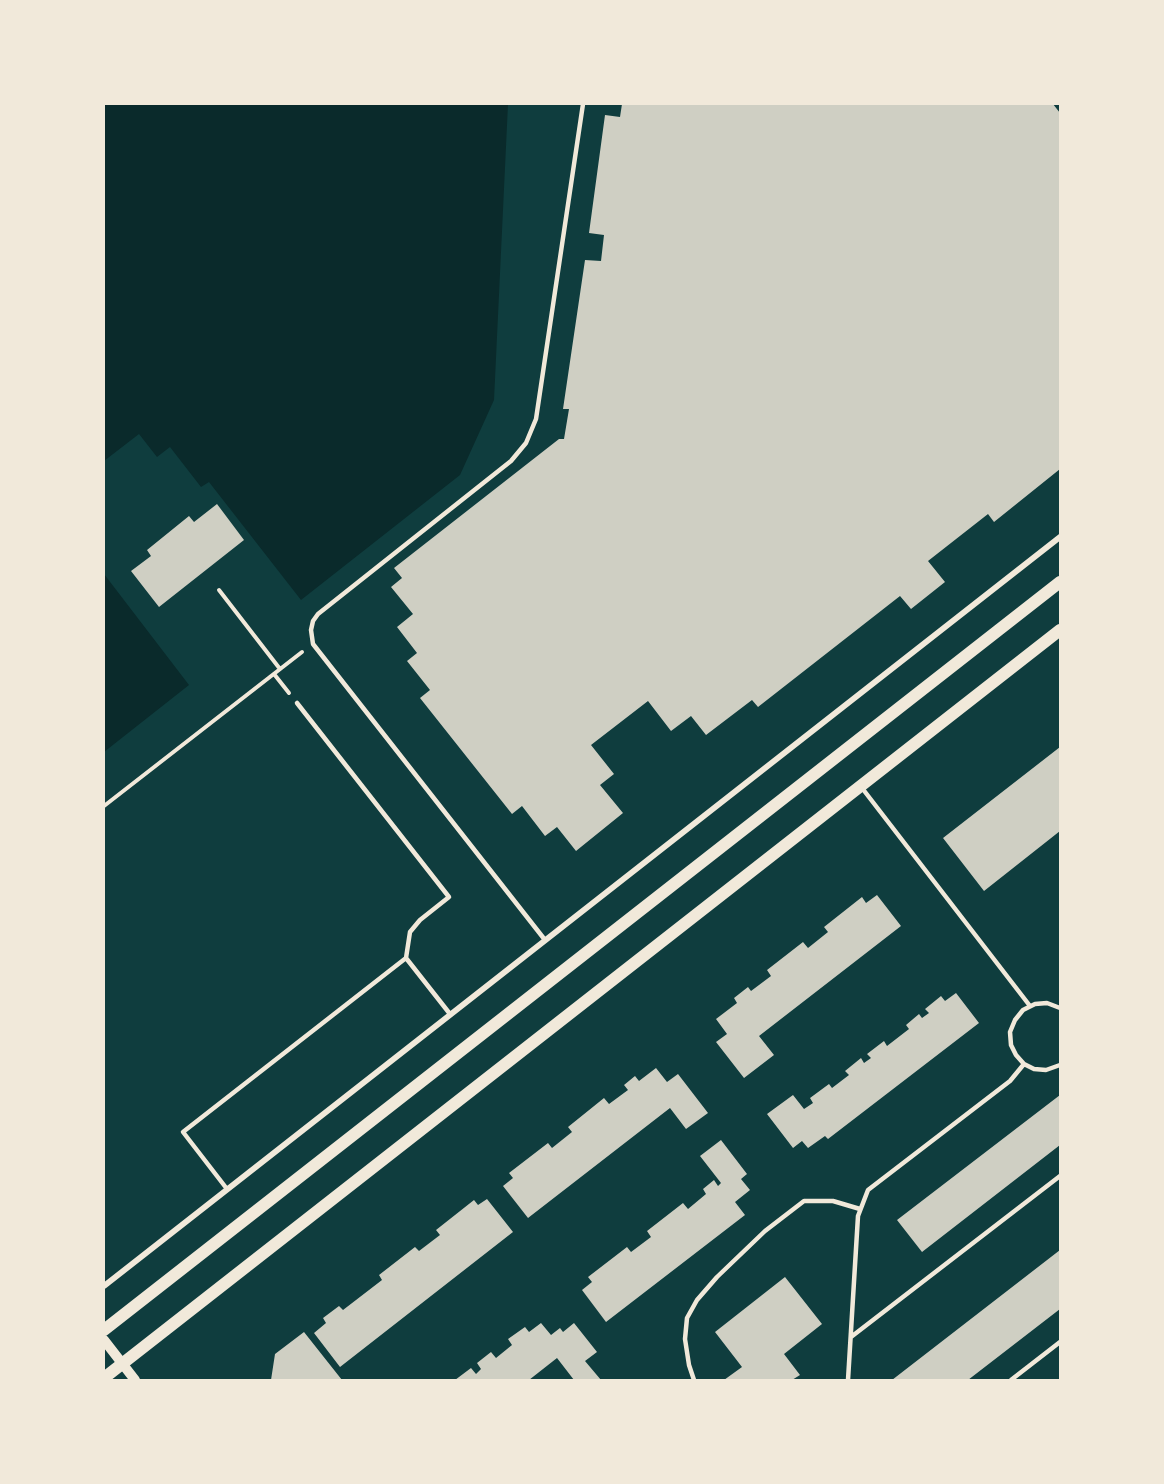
<!DOCTYPE html>
<style>
body{margin:0}
#map{position:relative;width:1164px;height:1484px;overflow:hidden;background:#0f3d3e;font-family:"IBM Plex Sans",sans-serif}
canvas{display:block}
.frame{position:absolute;inset:0;border:105px solid #f1e9da;pointer-events:none}
</style>
<div id="map">
<canvas width="1164" height="1484"></canvas>
<div class="frame"></div>
</div>
<script>
const c = document.querySelector('canvas').getContext('2d');
c.lineJoin = 'round';
function fillPath(path, color) { c.fillStyle = color; c.fill(path, 'evenodd'); }
const poly = rows => new Path2D(rows.map(r => 'M' + r).join(''));
function trace(path, color, width, dash) { c.strokeStyle = color; c.lineWidth = width; c.lineCap = dash ? 'butt' : 'round'; c.setLineDash(dash || []); c.stroke(path); }
fillPath(poly([
 [104,104,508,104,494,400,460,475,301,600,209,482,201,487,170,447,157,457,139,434,104,461],
 [104,574,189,685,104,752]
]), '#0a2a2b');
fillPath(poly([
 [622,104,1053,104,1060,113,1060,469,994,522,988,514,928,561,945,582,911,609,900,596,758,707,752,700,706,735,691,716,671,731,648,701,591,745,614,774,600,785,623,813,576,851,557,827,545,836,522,806,512,814,420,698,430,690,407,661,417,653,397,627,413,614,391,587,402,578,394,568,559,439,564,439,569,409,563,409,585,260,601,261,604,235,589,233,605,115,620,117],
 [217,504,244,540,159,607,131,571,151,556,147,550,189,516,194,522],
 [1060,747,1060,831,984,891,943,838],
 [877,895,901,926,759,1036,774,1055,744,1078,716,1042,727,1034,716,1019,737,1003,734,998,748,987,751,991,771,976,767,970,803,942,808,948,828,932,824,927,862,897,866,903],
 [956,993,979,1023,828,1139,825,1136,808,1148,802,1141,793,1148,767,1114,793,1095,804,1109,813,1103,810,1098,829,1084,832,1088,849,1075,845,1071,861,1058,864,1063,871,1058,867,1054,884,1041,887,1046,909,1029,906,1025,919,1014,922,1018,929,1013,925,1009,941,996,945,1001],
 [656,1068,667,1082,678,1074,708,1113,686,1129,670,1108,528,1218,503,1186,513,1178,509,1173,548,1143,552,1148,572,1132,568,1127,604,1098,609,1104,628,1090,624,1085,635,1076,639,1081],
 [1060,1095,1060,1145,922,1252,897,1220],
 [721,1140,747,1174,741,1179,750,1190,735,1202,745,1215,606,1322,582,1290,592,1282,588,1277,627,1247,631,1252,651,1237,647,1231,683,1203,688,1209,706,1194,703,1189,714,1180,718,1186,721,1183,700,1156],
 [487,1199,513,1232,340,1367,314,1333,326,1323,323,1318,339,1306,343,1310,382,1280,379,1275,415,1247,419,1251,440,1235,436,1230,474,1200,478,1205],
 [1060,1250,1060,1309,968,1380,892,1380],
 [785,1277,822,1324,784,1354,800,1375,792,1380,724,1380,742,1367,715,1332],
 [541,1323,551,1335,560,1328,563,1332,574,1323,597,1352,585,1361,601,1380,574,1380,557,1358,529,1380,455,1380,471,1368,476,1374,481,1369,477,1363,491,1352,496,1358,512,1345,508,1339,525,1327,529,1332],
 [304,1332,342,1380,271,1380,275,1354]
]), '#cfcfc3');
trace(poly([
 [219,590,280,669],
 [274,674,289,693],
 [104,806,302,652]
]), '#f1e9da', 4);
trace(poly([
 [297,703,449,897,420,920,410,932,406,958],
 [862,788,1030,1006],
 [545,940,313,644,311,630,313,621,318,614,511,461,526,443,536,419,583,104],
 [1060,1008,1047,1003,1035,1004,1023,1010,1015,1020,1010,1032,1011,1045,1016,1055,1024,1064,1034,1069,1046,1070,1060,1065],
 [227,1189,183,1132,406,958,450,1014],
 [851,1337,1060,1176],
 [694,1380,689,1365,685,1339,687,1318,697,1300,717,1277,765,1231,804,1201,833,1201,860,1209],
 [848,1380,858,1216,868,1190,1010,1081,1024,1064],
 [1011,1380,1060,1342]
]), '#f1e9da', 4.5);
trace(poly([
 [104,1286,1060,537]
]), '#f1e9da', 6);
trace(poly([
 [104,1340,135,1380]
]), '#f1e9da', 10);
trace(poly([
 [104,1330,1060,582],
 [104,1378,1060,630]
]), '#f1e9da', 12);
</script>
